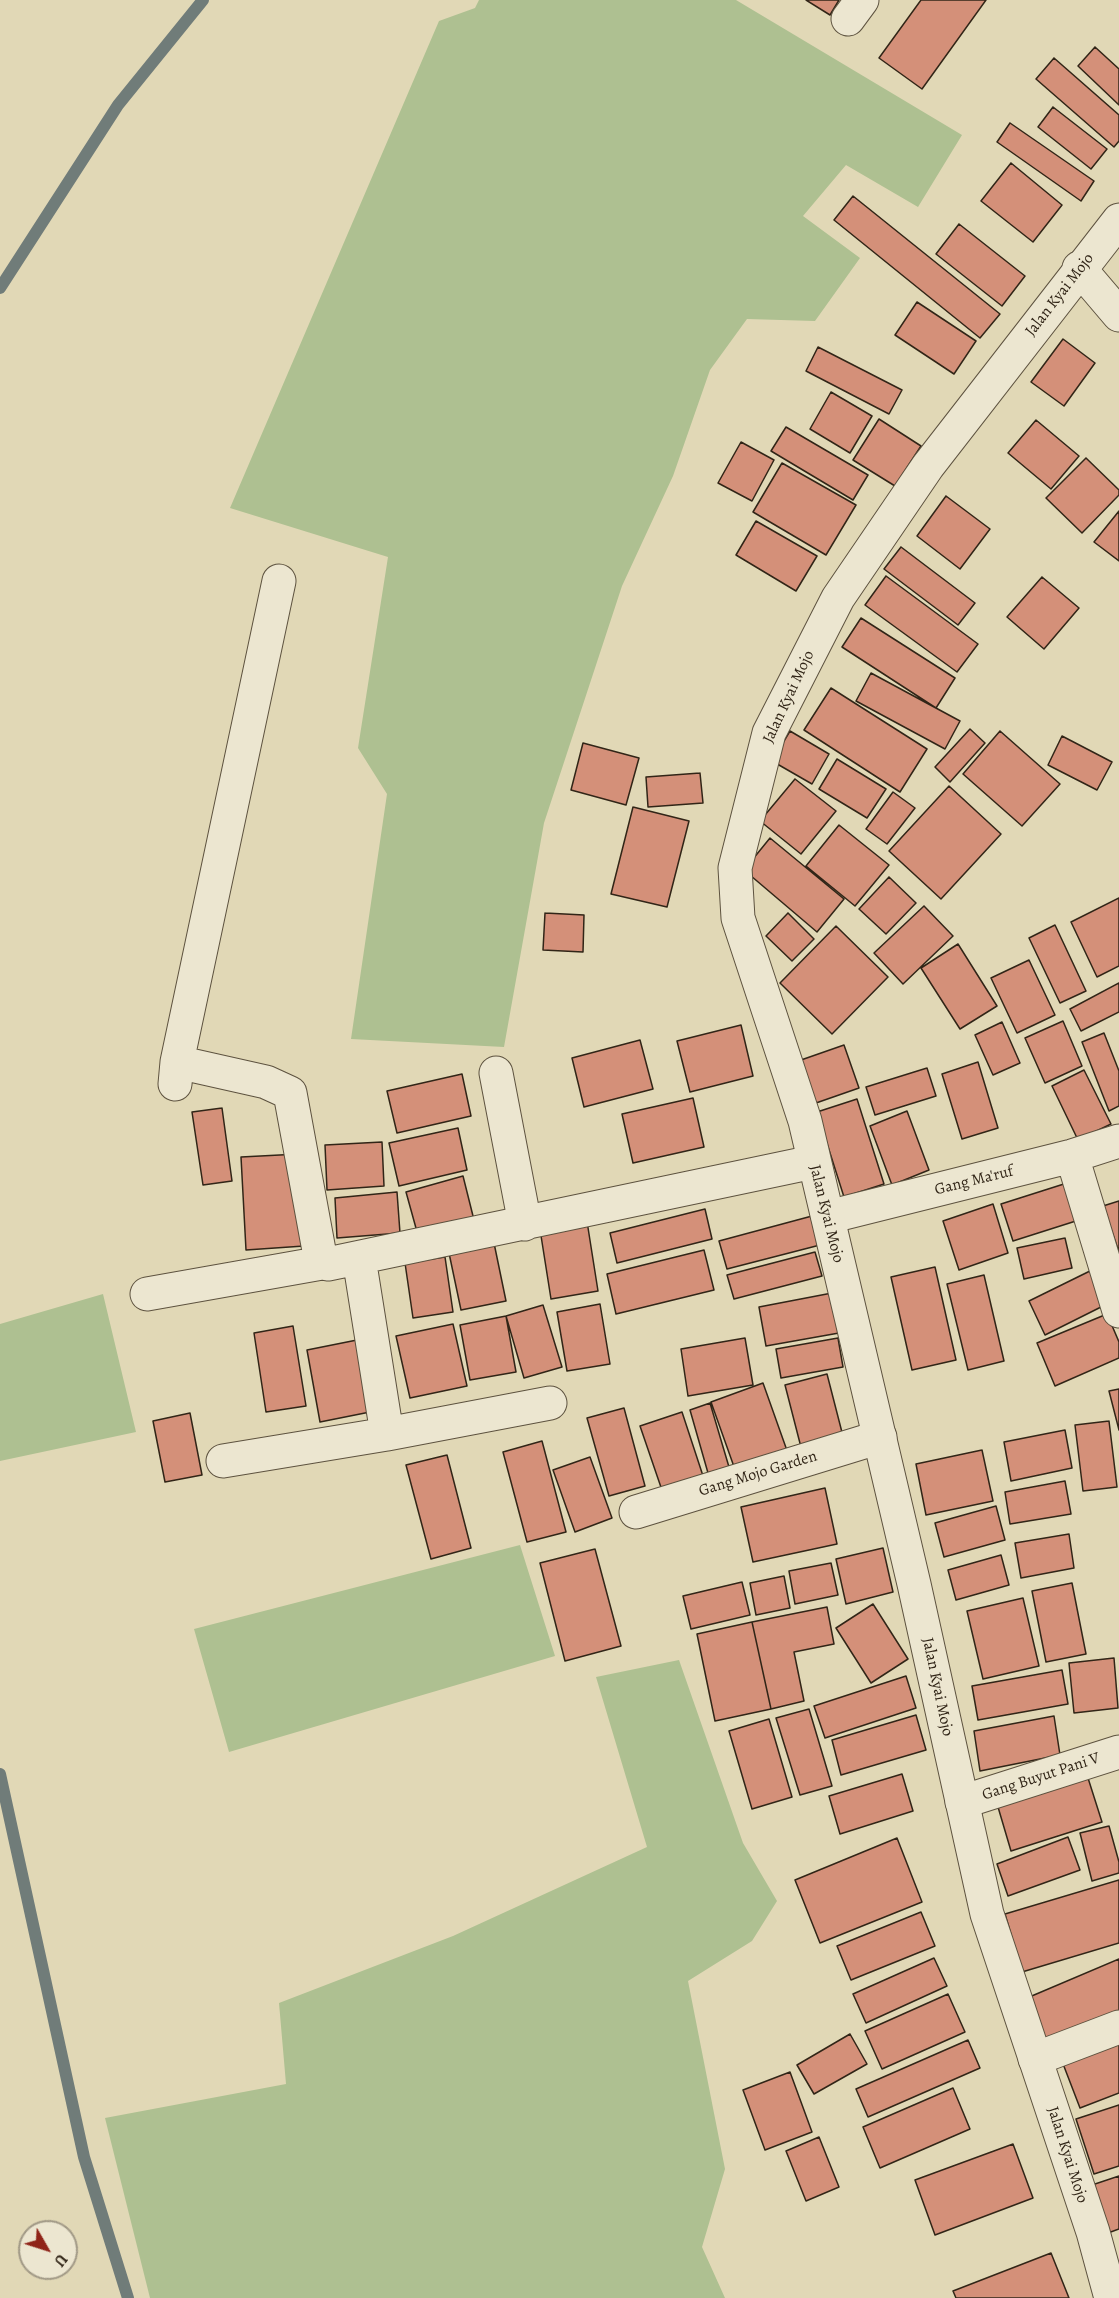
<!DOCTYPE html>
<style>
body{margin:0}
#map{position:relative;width:1119px;height:2298px;overflow:hidden;background:#e1d8b6;font-family:Alegreya,serif}
canvas{display:block}
.north{position:absolute;left:18px;top:2220px;width:60px;height:60px;box-sizing:border-box;background:#ece6d0;border:2px solid #a19986;border-radius:50%;rotate:129deg;font-size:16px;font-weight:700;line-height:24px;text-align:center;color:#312517}
.north::after{content:'';display:block;margin:auto;width:21px;height:27px;background:#8f2418;clip-path:polygon(50% 0,100% 100%,50% 72%,0 100%)}
</style>
<div id="map">
<canvas width="1119" height="2298"></canvas>
<div class="north">U</div>
</div>
<script>
const c = document.querySelector('canvas').getContext('2d');
c.lineJoin = 'round';
function fillPath(path, color) { c.fillStyle = color; c.fill(path, 'evenodd'); }
const poly = rows => new Path2D(rows.map(r => 'M' + r).join(''));
function trace(path, color, width, dash) { c.strokeStyle = color; c.lineWidth = width; c.lineCap = dash ? 'butt' : 'round'; c.setLineDash(dash || []); c.stroke(path); }
function label(font, color, halo, rows, align = 'center') {
  c.font = font + ' Alegreya,serif'; c.lineWidth = 5; c.setLineDash([]); c.textBaseline = 'middle'; c.strokeStyle = halo; c.fillStyle = color; for (const [text, x, y, turn = 0] of rows) {
    c.save(); c.translate(x, y); c.rotate((+turn || 0) * Math.PI / 180); c.textAlign = isNaN(turn) ? turn : align; if (halo) c.strokeText(text, 0, 0); c.fillText(text, 0, 0); c.restore();
  }
}
fillPath(poly([
 [479,0,736,0,962,135,918,207,846,165,803,216,860,258,815,321,747,319,710,370,673,476,622,586,544,823,504,1047,351,1039,387,794,358,748,388,557,230,508,439,21,475,8],
 [103,1294,136,1432,0,1461,0,1324],
 [520,1545,555,1656,229,1752,194,1629],
 [679,1660,743,1843,777,1901,752,1941,688,1981,725,2169,702,2247,725,2298,150,2298,105,2118,286,2084,279,2003,453,1936,647,1847,596,1677]
]), '#aec091');
trace(poly([
 [0,288,118,105,203,0],
 [0,1774,84,2157,128,2298]
]), '#707c79', 12);
const building = poly([
 [806,0,839,0,830,15,806,0],
 [921,0,986,0,922,89,879,58,921,0],
 [1095,47,1119,69,1119,105,1078,66,1095,47],
 [1054,58,1119,115,1119,141,1114,147,1036,79,1054,58],
 [1053,107,1107,149,1091,169,1038,127,1053,107],
 [1010,123,1094,181,1081,201,997,142,1010,123],
 [1011,163,1062,205,1033,242,981,201,1011,163],
 [853,196,1000,314,980,338,834,220,853,196],
 [959,224,1025,276,1002,306,936,254,959,224],
 [917,302,976,341,954,374,895,335,917,302],
 [1063,339,1095,363,1064,406,1031,382,1063,339],
 [818,347,902,390,889,414,806,371,818,347],
 [831,392,872,416,850,453,810,429,831,392],
 [879,419,921,446,895,486,853,460,879,419],
 [1036,420,1079,456,1051,489,1008,453,1036,420],
 [786,427,868,475,853,500,771,451,786,427],
 [741,442,774,460,752,501,718,483,741,442],
 [1086,458,1119,490,1119,495,1082,533,1046,498,1086,458],
 [782,463,856,505,826,555,753,512,782,463],
 [946,496,990,529,960,569,917,536,946,496],
 [1119,511,1119,561,1094,542,1119,511],
 [756,521,817,556,796,591,736,555,756,521],
 [901,547,975,603,958,625,884,569,901,547],
 [886,576,978,644,957,672,865,605,886,576],
 [1042,577,1079,608,1044,649,1007,617,1042,577],
 [861,618,955,678,936,708,842,647,861,618],
 [871,673,960,721,945,749,856,701,871,673],
 [831,688,927,749,900,792,804,730,831,688],
 [970,729,985,743,950,782,935,767,970,729],
 [790,731,829,754,812,784,772,761,790,731],
 [1000,731,1060,784,1022,826,963,774,1000,731],
 [1062,736,1112,762,1097,790,1048,765,1062,736],
 [583,743,639,758,626,805,571,790,583,743],
 [837,759,886,789,867,818,819,789,837,759],
 [700,773,703,803,648,807,646,777,700,773],
 [795,779,836,811,801,854,760,821,795,779],
 [949,786,1001,834,941,899,889,851,949,786],
 [893,792,915,808,887,844,866,829,893,792],
 [633,807,689,821,667,907,611,894,633,807],
 [839,825,889,865,855,906,806,866,839,825],
 [770,838,844,899,817,932,744,870,770,838],
 [889,877,916,903,886,934,859,909,889,877],
 [1119,898,1119,966,1097,977,1071,922,1119,898],
 [924,906,953,936,903,984,874,953,924,906],
 [545,913,584,915,583,952,543,950,545,913],
 [788,913,814,939,792,961,766,936,788,913],
 [1055,925,1086,991,1060,1003,1029,938,1055,925],
 [836,926,888,977,832,1034,780,983,836,926],
 [958,944,997,1006,960,1029,921,968,958,944],
 [1029,960,1055,1015,1017,1033,991,978,1029,960],
 [1119,983,1119,1012,1081,1031,1070,1009,1119,983],
 [1063,1021,1082,1066,1045,1083,1025,1038,1063,1021],
 [1002,1022,1020,1063,993,1075,975,1035,1002,1022],
 [741,1025,753,1076,690,1092,677,1041,741,1025],
 [1104,1033,1119,1071,1119,1106,1109,1111,1082,1042,1104,1033],
 [640,1040,653,1089,584,1107,572,1058,640,1040],
 [844,1045,859,1088,816,1103,801,1060,844,1045],
 [978,1062,998,1128,962,1139,942,1074,978,1062],
 [927,1068,936,1096,875,1115,866,1087,927,1068],
 [1084,1070,1111,1124,1078,1140,1052,1086,1084,1070],
 [462,1074,471,1116,397,1133,387,1091,462,1074],
 [693,1098,704,1147,633,1163,622,1114,693,1098],
 [857,1099,884,1184,844,1197,817,1112,857,1099],
 [222,1108,232,1181,203,1185,192,1112,222,1108],
 [907,1111,929,1170,892,1185,870,1126,907,1111],
 [458,1128,467,1170,399,1186,389,1143,458,1128],
 [382,1142,384,1186,327,1190,325,1145,382,1142],
 [299,1154,304,1246,246,1250,241,1157,299,1154],
 [463,1176,475,1224,419,1239,406,1192,463,1176],
 [1067,1183,1079,1220,1013,1241,1001,1204,1067,1183],
 [397,1192,400,1233,337,1238,335,1198,397,1192],
 [1119,1201,1119,1252,1103,1206,1119,1201],
 [993,1204,1008,1253,959,1270,943,1221,993,1204],
 [705,1209,712,1239,617,1263,610,1233,705,1209],
 [586,1215,598,1291,551,1299,539,1223,586,1215],
 [812,1216,820,1245,727,1269,719,1241,812,1216],
 [1065,1238,1072,1268,1024,1279,1017,1248,1065,1238],
 [494,1243,506,1301,461,1310,449,1253,494,1243],
 [704,1250,714,1290,616,1314,607,1274,704,1250],
 [815,1252,822,1276,734,1299,727,1275,815,1252],
 [445,1257,453,1312,413,1318,405,1263,445,1257],
 [935,1267,956,1360,912,1370,891,1277,935,1267],
 [1094,1269,1111,1302,1045,1335,1029,1301,1094,1269],
 [984,1275,1004,1361,968,1370,947,1284,984,1275],
 [832,1293,839,1333,766,1346,759,1307,832,1293],
 [600,1304,610,1364,567,1371,557,1312,600,1304],
 [543,1305,562,1367,524,1378,506,1316,543,1305],
 [1107,1314,1119,1342,1119,1358,1055,1386,1037,1343,1107,1314],
 [506,1316,516,1372,470,1380,460,1325,506,1316],
 [453,1324,467,1386,410,1398,396,1336,453,1324],
 [293,1326,306,1406,266,1412,254,1333,293,1326],
 [745,1338,753,1385,688,1396,681,1349,745,1338],
 [838,1338,843,1367,781,1378,776,1349,838,1338],
 [357,1340,370,1412,320,1422,307,1350,357,1340],
 [827,1374,845,1444,803,1455,785,1385,827,1374],
 [763,1383,790,1459,738,1478,711,1402,763,1383],
 [1119,1389,1119,1430,1109,1391,1119,1389],
 [710,1403,729,1467,708,1473,690,1410,710,1403],
 [624,1408,645,1486,609,1496,587,1418,624,1408],
 [682,1412,706,1485,665,1499,640,1426,682,1412],
 [190,1413,202,1475,165,1482,153,1421,190,1413],
 [1109,1421,1117,1487,1083,1491,1075,1425,1109,1421],
 [1065,1430,1072,1468,1011,1481,1004,1442,1065,1430],
 [542,1441,566,1532,527,1542,503,1452,542,1441],
 [982,1450,993,1501,926,1515,916,1464,982,1450],
 [447,1455,471,1548,431,1559,406,1465,447,1455],
 [590,1457,612,1518,575,1532,553,1470,590,1457],
 [1065,1481,1071,1514,1010,1524,1005,1492,1065,1481],
 [825,1488,837,1544,753,1562,741,1507,825,1488],
 [996,1506,1005,1540,944,1557,935,1523,996,1506],
 [1069,1534,1074,1568,1021,1578,1015,1543,1069,1534],
 [883,1548,893,1592,846,1604,836,1559,883,1548],
 [595,1549,621,1646,565,1661,540,1563,595,1549],
 [1001,1555,1009,1585,956,1600,948,1570,1001,1555],
 [831,1563,838,1595,795,1604,789,1571,831,1563],
 [784,1576,790,1608,756,1615,750,1583,784,1576],
 [742,1582,750,1615,691,1629,683,1596,742,1582],
 [1072,1583,1086,1654,1046,1662,1032,1591,1072,1583],
 [1023,1598,1039,1666,983,1679,967,1611,1023,1598],
 [873,1604,908,1659,871,1683,836,1628,873,1604],
 [827,1607,834,1644,794,1652,804,1701,771,1709,752,1622,827,1607],
 [752,1622,771,1709,715,1721,697,1634,752,1622],
 [1114,1658,1118,1708,1074,1713,1069,1663,1114,1658],
 [1062,1670,1068,1704,978,1720,972,1686,1062,1670],
 [906,1676,916,1708,825,1738,814,1706,906,1676],
 [809,1709,832,1786,800,1795,776,1718,809,1709],
 [916,1715,926,1750,841,1775,832,1740,916,1715],
 [1054,1716,1060,1755,980,1771,974,1731,1054,1716],
 [769,1719,792,1797,752,1809,729,1731,769,1719],
 [902,1774,913,1811,840,1834,829,1796,902,1774],
 [1088,1778,1102,1822,1011,1851,998,1807,1088,1778],
 [1109,1826,1119,1862,1119,1873,1092,1881,1080,1833,1109,1826],
 [1068,1837,1080,1870,1008,1896,997,1864,1068,1837],
 [897,1838,922,1902,820,1943,795,1880,897,1838],
 [1119,1880,1119,1943,1022,1972,1005,1914,1119,1880],
 [921,1912,935,1946,851,1980,837,1946,921,1912],
 [934,1958,947,1986,866,2023,853,1994,934,1958],
 [1119,1959,1119,2013,1045,2044,1027,1998,1119,1959],
 [948,1994,965,2032,882,2069,865,2031,948,1994],
 [1119,2033,1119,2093,1080,2108,1060,2056,1119,2033],
 [850,2034,867,2064,814,2094,797,2065,850,2034],
 [968,2040,980,2068,868,2117,856,2089,968,2040],
 [790,2072,812,2132,765,2150,743,2090,790,2072],
 [953,2088,970,2129,880,2168,863,2127,953,2088],
 [1119,2105,1119,2166,1094,2174,1076,2119,1119,2105],
 [819,2137,839,2187,806,2201,786,2151,819,2137],
 [1013,2144,1033,2198,935,2235,915,2180,1013,2144],
 [1119,2176,1119,2229,1108,2233,1092,2185,1119,2176],
 [1051,2253,1069,2298,956,2298,953,2291,1051,2253]
]);
fillPath(building, '#d49079');
trace(building, '#312517', 1.5);
const minor = poly([
 [848,19,862,0],
 [1079,268,1119,315],
 [177,1062,279,581],
 [496,1073,525,1224],
 [175,1084,177,1062,266,1082,290,1093,320,1256,322,1263,328,1264,813,1162],
 [1072,1156,1119,1311],
 [828,1217,1072,1156,1119,1141],
 [147,1294,322,1263],
 [387,1434,550,1403],
 [223,1461,387,1434,359,1258],
 [636,1512,880,1437],
 [962,1802,1119,1752],
 [1035,2059,1119,2027]
]);
const tertiary = poly([
 [1111,2298,1093,2232,987,1914,914,1584,805,1121,738,918,735,868,769,733,838,598,928,466,1119,220]
]);
trace(minor, '#5d523f', 35);
trace(tertiary, '#5d523f', 35);
trace(minor, '#ece6d0', 33);
trace(tertiary, '#ece6d0', 33);
label('16px', '#312517', '#ece6d0', [
 ["Jalan Kyai Mojo",1060,295,-52],
 ["Jalan Kyai Mojo",789,697,-65],
 ["Gang Ma'ruf",974,1181,-14],
 ["Jalan Kyai Mojo",826,1214,76],
 ["Gang Mojo Garden",758,1474,-17],
 ["Jalan Kyai Mojo",937,1687,78],
 ["Gang Buyut Pani V",1041,1777,-18],
 ["Jalan Kyai Mojo",1067,2155,72]
]);
</script>
